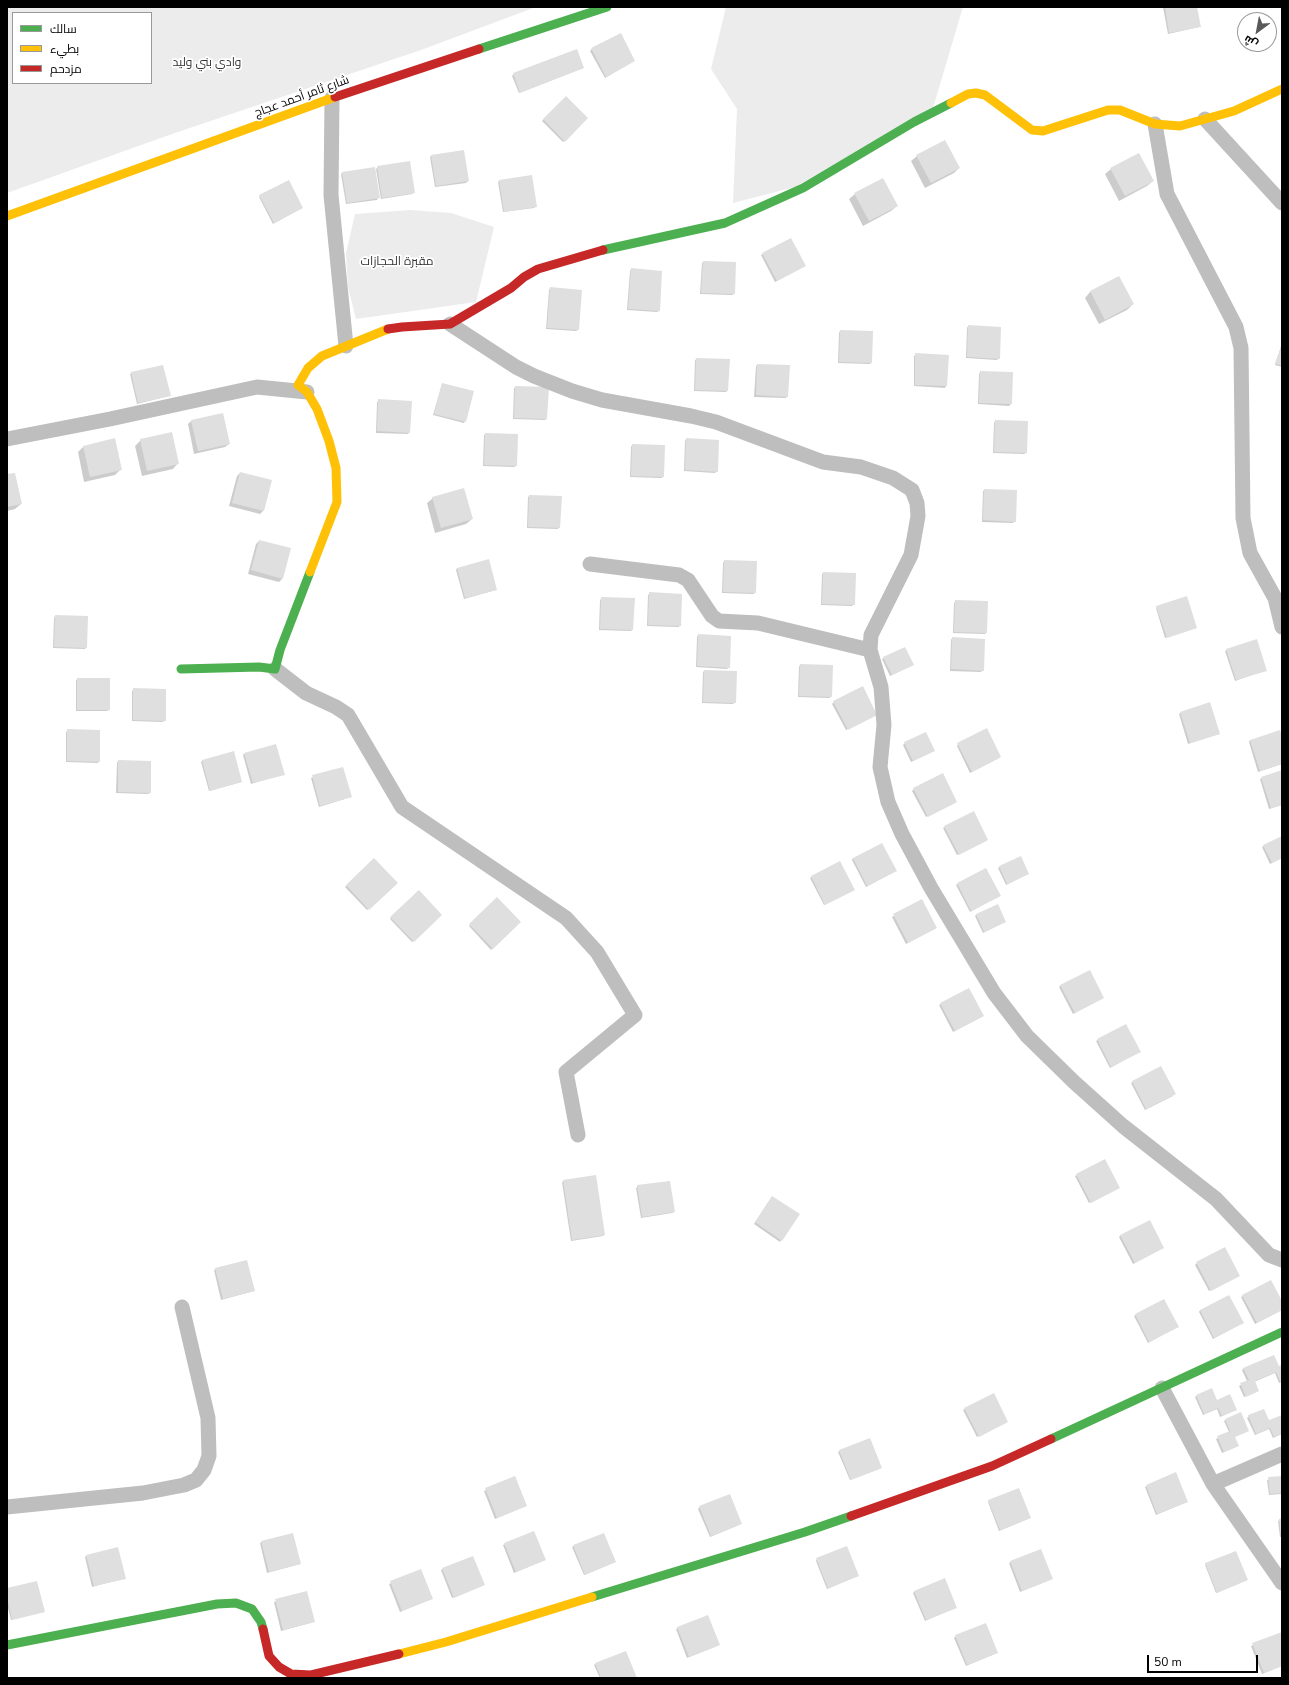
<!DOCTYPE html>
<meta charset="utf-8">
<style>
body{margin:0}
#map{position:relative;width:1289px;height:1685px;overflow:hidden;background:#fff;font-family:"Nunito Sans",Cairo,sans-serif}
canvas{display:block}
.frame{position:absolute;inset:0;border:8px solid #000;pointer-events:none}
.legend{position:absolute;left:12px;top:12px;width:140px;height:72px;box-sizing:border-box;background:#fff;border:1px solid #999;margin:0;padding:5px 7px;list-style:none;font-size:12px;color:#000}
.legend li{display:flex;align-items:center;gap:8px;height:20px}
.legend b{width:20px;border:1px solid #999}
.north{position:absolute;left:1237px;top:12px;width:40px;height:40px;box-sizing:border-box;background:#fff;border:1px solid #999;border-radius:50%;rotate:212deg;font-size:11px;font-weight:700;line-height:16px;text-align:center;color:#000}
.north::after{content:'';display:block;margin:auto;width:14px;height:18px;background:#595959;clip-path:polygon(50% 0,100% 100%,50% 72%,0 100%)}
.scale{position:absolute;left:1147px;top:1655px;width:111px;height:18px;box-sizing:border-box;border:2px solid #000;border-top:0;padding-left:5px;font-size:12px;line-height:14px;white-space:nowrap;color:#000;-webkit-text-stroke:3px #fff;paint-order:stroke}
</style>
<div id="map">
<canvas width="1289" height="1685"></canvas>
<div class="frame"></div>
<ul class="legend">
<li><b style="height:5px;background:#4caf50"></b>سالك</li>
<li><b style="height:5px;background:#ffc107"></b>بطيء</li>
<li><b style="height:5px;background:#c62828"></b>مزدحم</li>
</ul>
<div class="north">ش</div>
<div class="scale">50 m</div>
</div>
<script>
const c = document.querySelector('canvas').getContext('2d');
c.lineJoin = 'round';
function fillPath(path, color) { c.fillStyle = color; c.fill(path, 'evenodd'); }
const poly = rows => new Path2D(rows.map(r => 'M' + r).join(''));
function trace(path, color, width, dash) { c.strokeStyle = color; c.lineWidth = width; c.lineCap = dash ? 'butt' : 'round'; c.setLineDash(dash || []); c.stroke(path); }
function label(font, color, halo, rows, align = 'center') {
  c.font = font + ' "Nunito Sans",Cairo,sans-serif'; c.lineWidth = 3.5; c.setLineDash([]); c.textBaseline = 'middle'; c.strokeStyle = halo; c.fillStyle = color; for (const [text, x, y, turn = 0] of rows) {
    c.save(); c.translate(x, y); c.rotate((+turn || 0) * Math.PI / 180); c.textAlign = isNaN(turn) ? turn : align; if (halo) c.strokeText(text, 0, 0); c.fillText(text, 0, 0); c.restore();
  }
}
fillPath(poly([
 [7,7,536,7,421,50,172,134,7,193],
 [13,13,151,13,151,83,13,83],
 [726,7,963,7,933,108,795,187,733,203,737,109,711,69],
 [410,210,451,213,494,227,476,302,356,319,348,287,346,253,355,214]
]), '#ececec');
fillPath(poly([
 [1163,7,1196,7,1199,27,1168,34],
 [592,49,634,61,605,78,590,51],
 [583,68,519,93,512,76,514,74],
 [566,97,587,118,563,142,542,121],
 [431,156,468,181,466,183,435,187,430,157],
 [917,156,959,168,954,173,925,188,911,161],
 [378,167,414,192,412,194,381,199,376,169],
 [1111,169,1153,181,1147,186,1119,201,1105,174],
 [342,173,378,198,377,200,346,204,341,174],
 [499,181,536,206,534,208,503,212,498,182],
 [855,194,897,206,891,211,863,226,849,199],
 [260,196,302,208,273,224,259,197],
 [763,254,805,266,775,282,761,255],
 [703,262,734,294,732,295,700,294,702,263],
 [631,269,659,311,657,312,627,310,630,271],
 [1119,277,1133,304,1127,310,1099,324,1085,298,1090,292],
 [550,288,578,330,576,331,546,329,549,290],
 [968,326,999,358,997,360,966,358,967,328],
 [840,331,871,363,870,364,838,363,839,333],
 [1282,343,1282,367,1275,365],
 [916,354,948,356,946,386,945,388,914,386,914,356],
 [697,359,727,391,726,392,694,391,695,360],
 [757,365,787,396,786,398,754,397,756,366],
 [980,372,1012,373,1011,404,1009,406,978,404,979,374],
 [132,373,169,396,137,404,130,374],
 [442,384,473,392,464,423,433,415],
 [516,387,546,419,545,420,513,419,514,388],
 [379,400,409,432,408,434,376,433,377,402],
 [191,421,229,444,225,447,194,454,188,424],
 [995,421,1026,453,1024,454,993,453,994,423],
 [485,434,516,466,514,467,483,466,484,435],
 [686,439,717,471,715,473,684,471,685,441],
 [141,440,178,463,173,469,142,476,135,446],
 [632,445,664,446,663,477,661,478,630,477,631,447],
 [83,447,121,469,115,475,84,482,78,452],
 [240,473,271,481,263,511,260,514,229,506,237,476],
 [7,475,21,504,15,509,7,511],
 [984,490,1015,521,1013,523,982,522,983,491],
 [529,496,559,527,558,529,527,528,528,497],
 [433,498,472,519,466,524,435,533,427,503],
 [259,541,282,579,279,582,248,574,256,544],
 [724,561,755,593,753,594,722,593,723,563],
 [457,568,496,590,464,599,456,570],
 [823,573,854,604,852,606,821,605,822,574],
 [650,593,680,625,679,627,647,626,648,595],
 [602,598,632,630,631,631,599,630,600,600],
 [956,601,986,633,985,634,953,633,954,603],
 [1157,607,1196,628,1165,638,1156,608],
 [55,616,86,647,85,649,53,648,54,618],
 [698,635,729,667,727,669,696,667,697,637],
 [952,638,983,670,981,672,950,671,951,640],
 [1227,650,1266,670,1235,681,1225,651],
 [884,658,913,665,890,676,882,659],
 [800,665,832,666,831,697,829,698,798,697,799,667],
 [704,671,735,702,733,704,702,703,703,672],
 [78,679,109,710,107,711,76,711,76,680],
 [134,689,165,720,163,722,132,721,132,691],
 [834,702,875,716,846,730,832,704],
 [1180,713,1219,734,1188,744,1179,714],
 [68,730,99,761,98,763,66,762,66,732],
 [1282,739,1282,764,1258,772,1249,742,1250,740],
 [905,743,932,752,911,762,903,745],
 [958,744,999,758,970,773,957,746],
 [245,753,284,774,251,784,243,755],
 [118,761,150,793,148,794,116,793,117,763],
 [202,761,241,782,209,791,201,762],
 [343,768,351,797,319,807,311,778],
 [1282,771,1282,805,1269,809,1260,779],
 [914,789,955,803,926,817,912,791],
 [945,827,986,841,957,855,943,828],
 [1282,837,1282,858,1270,864,1262,847],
 [1020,857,1028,874,1006,885,998,868],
 [853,858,894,872,866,887,852,860],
 [374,860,396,883,367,910,345,887],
 [840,863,852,891,824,905,810,878],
 [986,869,999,896,970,912,956,885],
 [418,891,441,915,412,942,390,919],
 [497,899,520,922,491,950,469,926],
 [922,901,934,929,906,944,892,917],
 [976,915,1005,922,983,933,975,916],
 [1061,985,1103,998,1073,1014,1059,987],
 [969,990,983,1016,953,1032,939,1005],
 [1126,1025,1139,1052,1110,1068,1096,1041],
 [1161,1067,1173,1096,1145,1110,1131,1083],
 [1077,1175,1117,1189,1089,1203,1075,1176],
 [564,1181,604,1235,603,1236,571,1241,562,1182],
 [638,1186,674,1212,672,1213,641,1218,636,1188],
 [771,1198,781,1240,780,1242,754,1224],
 [1121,1235,1163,1248,1133,1264,1119,1237],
 [1197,1263,1237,1277,1209,1291,1195,1265],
 [216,1269,254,1291,221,1300,214,1270],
 [1243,1296,1282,1303,1282,1310,1255,1324,1241,1297],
 [1164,1300,1177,1327,1148,1343,1134,1316],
 [1200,1310,1241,1324,1213,1339,1199,1312],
 [1282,1366,1282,1382,1279,1383,1275,1373,1254,1382,1256,1392,1244,1397,1239,1386,1247,1381,1242,1370,1244,1368,1278,1367],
 [1196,1396,1216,1401,1236,1410,1220,1417,1217,1409,1203,1415,1195,1397],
 [965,1409,1005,1423,977,1437,963,1410],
 [1249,1416,1269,1422,1282,1417,1282,1434,1273,1438,1269,1429,1255,1435,1247,1418],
 [1225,1420,1246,1432,1234,1437,1236,1447,1222,1453,1216,1439,1229,1432,1224,1421],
 [840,1451,879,1469,850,1480,838,1452],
 [1176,1474,1187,1502,1156,1515,1145,1487],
 [515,1477,526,1506,495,1519,484,1491],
 [1282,1477,1282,1504,1281,1494,1269,1495,1267,1480],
 [989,1501,1028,1519,999,1531,988,1502],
 [700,1507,739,1525,710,1537,698,1509],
 [1282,1519,1282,1537,1280,1537,1278,1521],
 [534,1532,545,1560,514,1573,503,1545],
 [262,1542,300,1564,267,1573,260,1543],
 [574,1546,615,1562,584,1575,572,1547],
 [86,1556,125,1578,92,1587,85,1557],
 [817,1559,858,1576,827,1589,816,1561],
 [1011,1562,1050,1580,1020,1592,1009,1563],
 [1206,1564,1247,1580,1216,1593,1205,1565],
 [443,1569,483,1585,452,1598,441,1570],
 [420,1571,431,1599,400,1612,389,1584],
 [7,1589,43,1612,11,1620,7,1604],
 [915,1591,955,1608,925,1621,913,1593],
 [306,1592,314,1622,281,1631,274,1602],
 [678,1628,717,1646,687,1658,676,1629],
 [1282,1633,1282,1666,1262,1674,1251,1646],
 [956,1636,997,1653,966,1666,954,1638],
 [596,1664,636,1678,600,1678,594,1665]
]), '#0003');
fillPath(poly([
 [1165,7,1197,7,1201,27,1169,33],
 [621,33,635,61,606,77,591,48],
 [577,49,584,68,520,93,513,73],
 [566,96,588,118,565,142,543,119],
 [945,140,960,168,931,183,916,155],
 [464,150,469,181,436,186,431,155],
 [1139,153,1154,181,1125,196,1110,168],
 [410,161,415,193,382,198,377,166],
 [375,167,380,198,347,203,342,172],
 [532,175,537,207,504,212,499,180],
 [883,178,898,206,869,221,854,193],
 [289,180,303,208,274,223,259,195],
 [791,238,806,266,777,281,762,253],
 [703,261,736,262,735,294,701,293],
 [631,268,662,271,660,311,628,309],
 [1119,276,1134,304,1105,320,1090,291],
 [550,287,582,290,579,330,547,328],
 [968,325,1001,327,1000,359,967,357],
 [840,330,873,331,872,363,839,362],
 [1282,345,1282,366,1275,363],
 [915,353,949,355,947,386,915,385],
 [696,358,730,359,728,391,695,390],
 [757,364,790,365,788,397,756,395],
 [163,365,171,396,138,403,131,372],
 [980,371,1013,372,1012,404,979,403],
 [442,383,474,391,466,422,434,414],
 [515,386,549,387,547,419,514,418],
 [378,399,412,401,410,433,377,431],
 [223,413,230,444,198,451,191,420],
 [995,420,1028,421,1027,453,994,452],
 [172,432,179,464,147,471,140,439],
 [485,433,518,434,517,466,484,465],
 [115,438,122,470,90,477,83,446],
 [686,438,719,440,718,472,685,470],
 [632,444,665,445,664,477,631,476],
 [240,472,272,480,264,511,232,503],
 [15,473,22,504,7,507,7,474],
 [464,488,473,519,441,528,432,497],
 [984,489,1017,490,1016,522,983,520],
 [529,495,562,496,560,528,528,527],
 [259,540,291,548,283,579,251,570],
 [489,559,497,590,465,598,457,568],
 [724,560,757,561,756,593,723,592],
 [823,572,856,573,855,605,822,604],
 [649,592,682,594,681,626,648,625],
 [1187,596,1197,628,1167,638,1156,606],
 [601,597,635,598,633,630,600,629],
 [955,600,988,601,987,633,954,632],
 [55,615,88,616,87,648,54,647],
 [698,634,731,636,730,668,697,666],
 [952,637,985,639,984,671,951,669],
 [1257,639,1267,671,1236,680,1226,649],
 [905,647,914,665,892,675,883,657],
 [800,664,833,665,832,697,799,696],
 [704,670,737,671,736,703,703,702],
 [77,678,110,678,110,710,77,710],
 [863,686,877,715,848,730,833,701],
 [133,688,166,689,166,721,133,720],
 [1210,702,1220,734,1190,743,1180,712],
 [987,728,1001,757,972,772,957,743],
 [67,729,100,730,100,762,67,761],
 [1280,730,1282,736,1282,764,1260,771,1250,740],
 [926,732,935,751,913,761,904,742],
 [276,744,285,775,253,783,244,753],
 [234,751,242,782,210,791,202,760],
 [118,760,151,761,151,793,118,792],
 [343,767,352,797,320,806,312,775],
 [1282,770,1282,805,1271,808,1261,777],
 [943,773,957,802,928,817,913,788],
 [974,811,988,840,959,855,944,826],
 [1282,836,1282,858,1272,863,1263,845],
 [882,843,897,871,867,886,853,858],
 [1021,856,1029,874,1007,884,999,866],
 [374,858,398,883,369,910,346,885],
 [840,861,855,890,825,905,811,876],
 [986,868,1001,896,971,911,957,883],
 [419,890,442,915,414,942,390,917],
 [497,897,521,922,493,949,469,924],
 [922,899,937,928,908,943,893,914],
 [998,904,1006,922,984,932,976,914],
 [1090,970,1104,998,1075,1013,1060,985],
 [969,988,984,1016,955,1031,940,1003],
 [1126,1024,1141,1052,1111,1067,1097,1039],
 [1161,1066,1176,1094,1146,1109,1132,1081],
 [1105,1159,1120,1188,1091,1203,1076,1174],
 [596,1175,605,1235,572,1240,563,1180],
 [670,1181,675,1212,642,1217,637,1185],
 [772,1196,800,1214,782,1241,755,1222],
 [1150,1220,1164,1248,1135,1263,1120,1235],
 [1225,1247,1240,1276,1211,1291,1196,1262],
 [247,1260,255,1291,223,1299,215,1268],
 [1271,1280,1282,1301,1282,1310,1257,1323,1242,1295],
 [1229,1295,1244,1323,1214,1338,1200,1310],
 [1164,1299,1179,1327,1149,1342,1135,1314],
 [1274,1355,1279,1366,1282,1365,1282,1385,1276,1372,1255,1381,1259,1391,1246,1397,1240,1383,1249,1380,1243,1368],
 [1212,1388,1217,1400,1230,1394,1237,1410,1222,1416,1218,1408,1204,1414,1196,1395],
 [994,1393,1008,1422,979,1437,964,1408],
 [1264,1409,1269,1420,1282,1415,1282,1434,1274,1437,1270,1428,1256,1434,1248,1415],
 [1241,1412,1249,1431,1235,1437,1239,1446,1224,1452,1217,1436,1230,1431,1225,1419],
 [870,1438,882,1468,851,1480,839,1450],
 [1176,1472,1188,1502,1157,1514,1146,1485],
 [515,1476,527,1506,497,1518,485,1488],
 [1282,1476,1282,1493,1270,1494,1268,1477],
 [1019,1488,1031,1518,1000,1530,988,1500],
 [730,1494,742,1524,711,1536,699,1506],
 [1282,1518,1282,1536,1281,1536,1279,1519],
 [534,1531,546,1560,516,1572,504,1543],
 [293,1533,301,1564,269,1572,261,1541],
 [604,1533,616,1562,585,1575,573,1545],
 [847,1546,859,1576,828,1588,816,1558],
 [118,1547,126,1579,94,1586,86,1555],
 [1041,1549,1053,1579,1022,1591,1010,1561],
 [1236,1551,1248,1580,1217,1593,1205,1563],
 [473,1556,485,1585,454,1598,442,1568],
 [421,1569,433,1599,402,1611,390,1581],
 [945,1578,957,1608,926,1620,914,1591],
 [37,1581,45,1612,12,1620,7,1597,7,1588],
 [307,1591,315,1622,283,1630,275,1599],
 [708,1615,720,1645,689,1657,677,1627],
 [986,1623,998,1653,967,1665,955,1635],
 [1282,1632,1282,1666,1264,1673,1252,1643],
 [626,1651,637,1678,601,1678,595,1663]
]), '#dfdfdf');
trace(poly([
 [332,98,331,195,346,346],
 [1205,119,1282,203],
 [1155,124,1167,194,1236,327,1241,348,1243,518,1250,553,1275,598,1282,627],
 [450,324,516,367,534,376,572,391,602,400,691,416,716,422,823,462,861,467,893,478,912,490,917,503,918,516,911,555,871,635,870,650,881,687,884,725,880,767,888,802,902,834,931,888,994,993,1027,1036,1074,1082,1123,1126,1216,1199,1269,1255,1282,1260],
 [7,439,110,419,257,387,307,392],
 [590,564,679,575,688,580,712,616,719,621,758,623,870,650],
 [275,669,306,693,336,707,348,715,402,807,566,918,597,952,635,1015,566,1072,578,1135],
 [1162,1388,1213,1484,1282,1583],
 [1213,1484,1282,1454],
 [7,1507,143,1493,184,1485,196,1480,204,1470,209,1456,208,1418,182,1307]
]), '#bebebe', 15);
trace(poly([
 [479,49,607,7],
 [603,250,725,223,803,188,914,122,951,103],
 [181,669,259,667,275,669,280,650,310,572],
 [1051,1439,1282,1332],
 [592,1597,805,1532,851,1516],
 [7,1645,217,1604,236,1603,252,1609,261,1622,263,1629]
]), '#4caf50', 9);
trace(poly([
 [951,103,968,94,976,93,985,95,1032,130,1043,131,1108,110,1120,110,1155,124,1180,126,1234,111,1282,89],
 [7,216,335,97],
 [310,572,337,502,336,468,329,441,317,409,307,392,298,385,308,368,322,356,388,329],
 [399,1654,446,1642,592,1597]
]), '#ffc107', 9);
trace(poly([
 [335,97,479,49],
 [388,329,402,327,450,324,511,288,524,277,538,269,603,250],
 [851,1516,992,1466,1051,1439],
 [263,1629,269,1656,279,1667,291,1674,311,1675,399,1654]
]), '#c62828', 9);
label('12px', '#333', '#fff', [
 ["وادي بني وليد",207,63],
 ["مقبرة الحجازات",397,262]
]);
label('12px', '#000', '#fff', [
 ["شارع ثامر أحمد عجاج",302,97,-20]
]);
</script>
